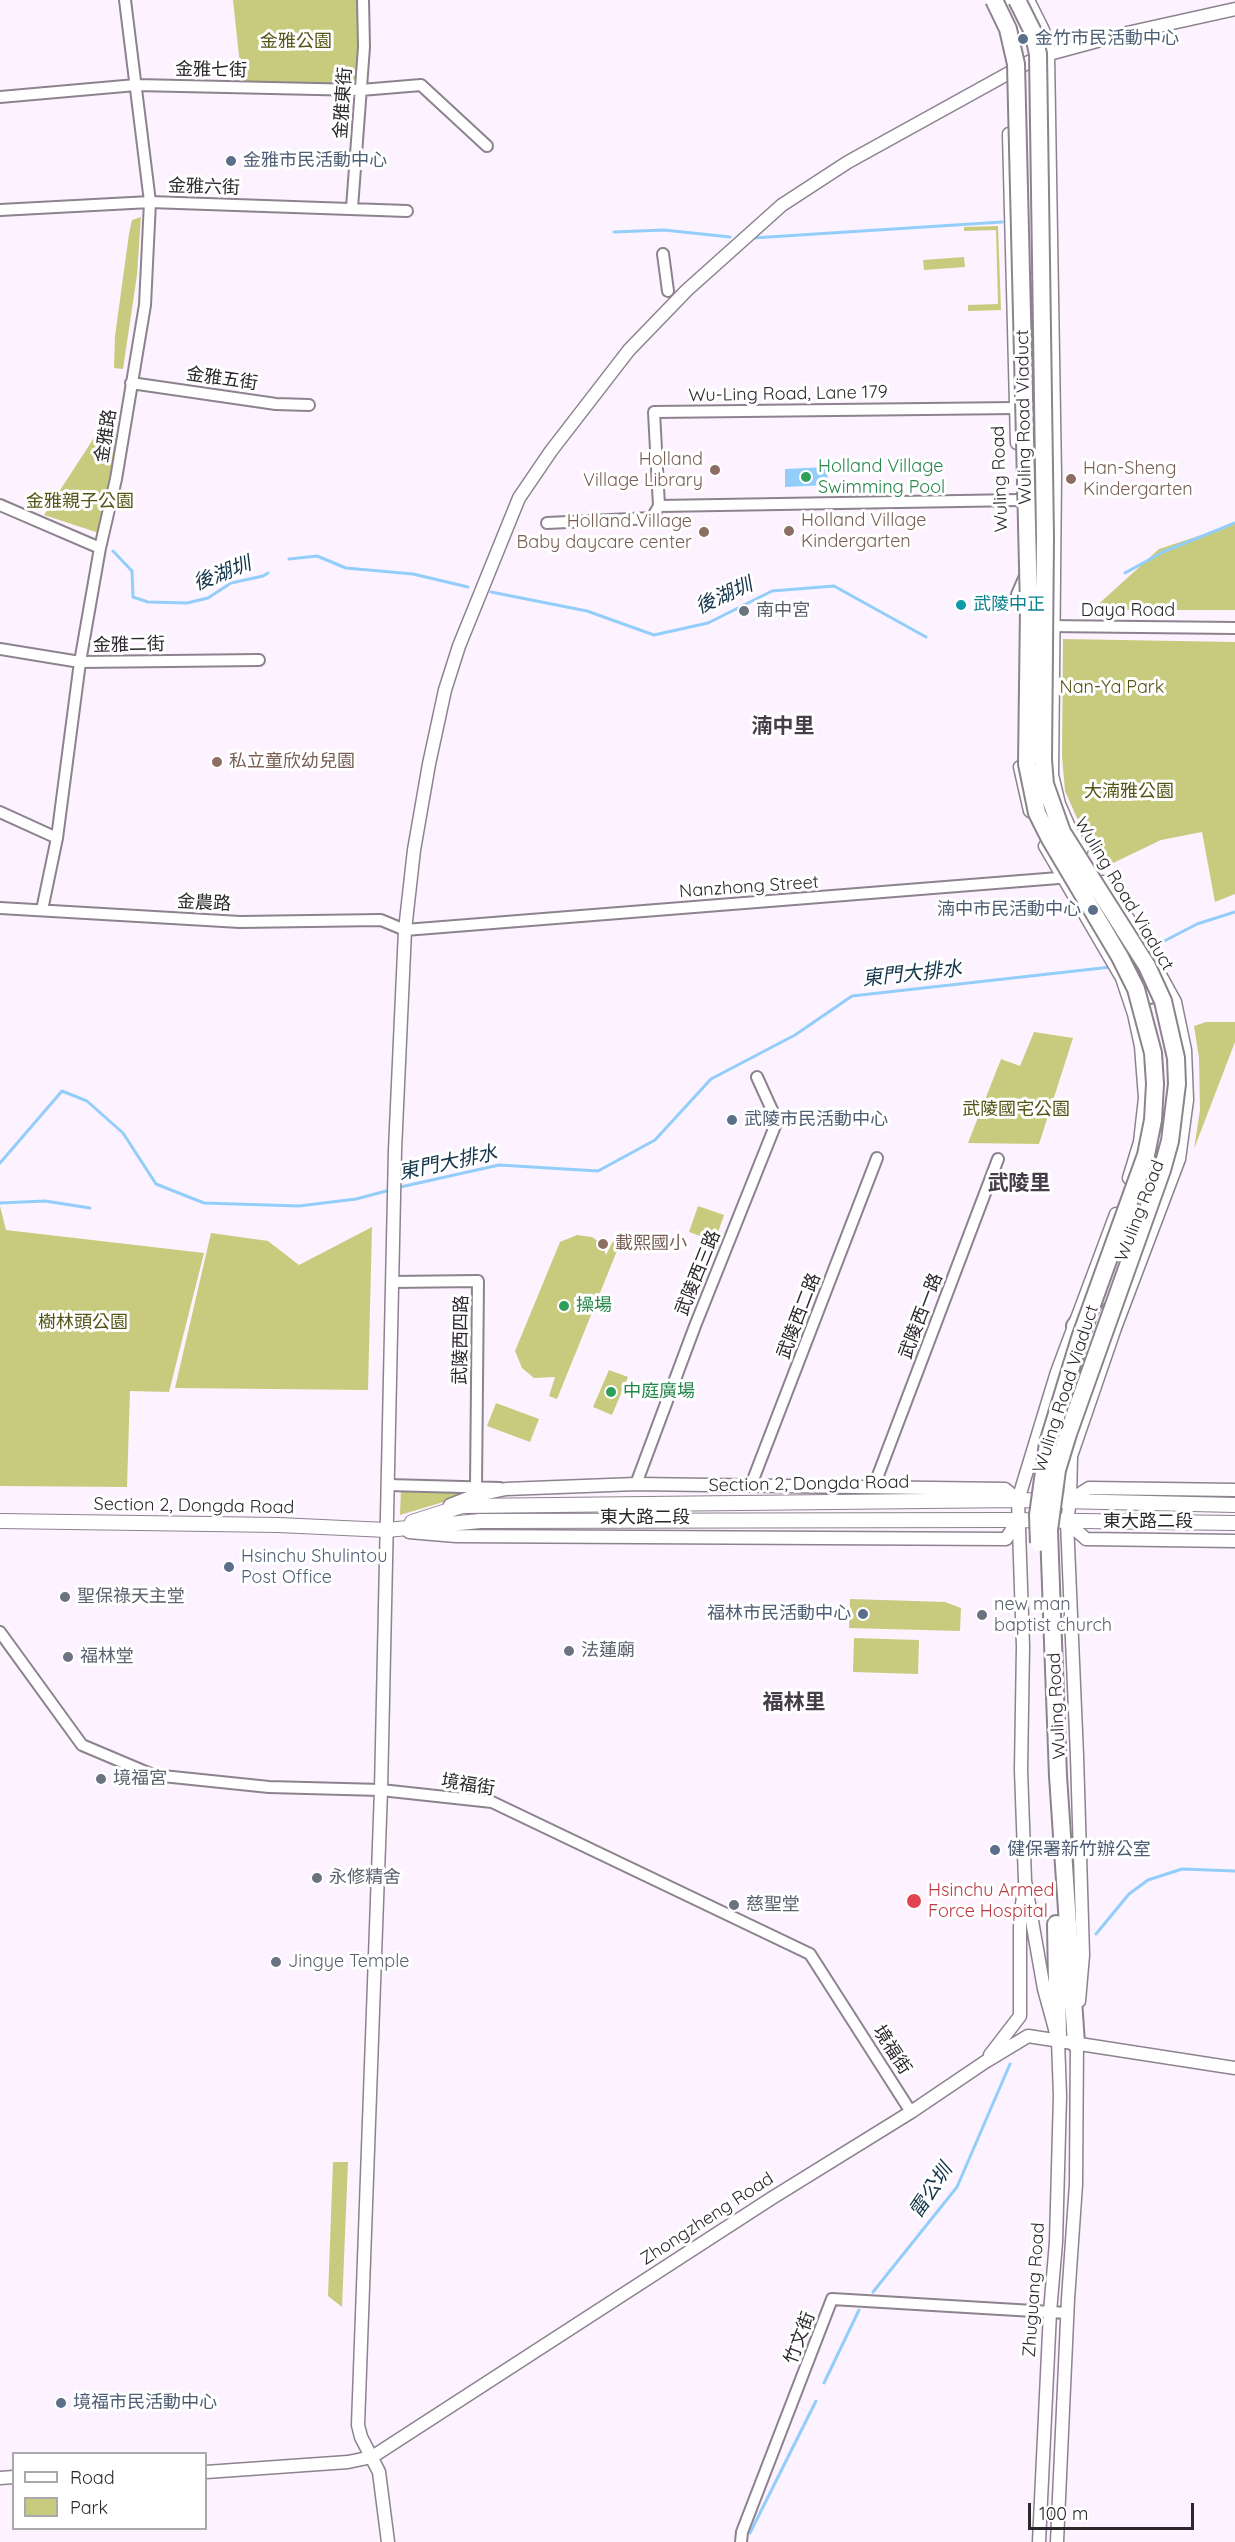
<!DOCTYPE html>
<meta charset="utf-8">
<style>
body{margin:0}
#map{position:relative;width:1235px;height:2542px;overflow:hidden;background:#fdf2ff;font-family:Quicksand,sans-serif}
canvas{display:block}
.legend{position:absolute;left:12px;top:2452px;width:195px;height:78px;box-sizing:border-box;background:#fff;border:2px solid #aaa9ab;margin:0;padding:8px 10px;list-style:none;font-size:18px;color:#2b272c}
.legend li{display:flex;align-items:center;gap:12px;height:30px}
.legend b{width:30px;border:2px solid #aaa9ab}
.scale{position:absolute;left:1028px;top:2503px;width:166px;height:27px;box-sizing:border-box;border:3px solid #2b272c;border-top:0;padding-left:8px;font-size:18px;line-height:21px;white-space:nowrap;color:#2b272c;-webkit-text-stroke:4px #fff;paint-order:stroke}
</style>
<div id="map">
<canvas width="1235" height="2542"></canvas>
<ul class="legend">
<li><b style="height:8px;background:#fff"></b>Road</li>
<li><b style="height:16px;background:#c8cb7d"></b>Park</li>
</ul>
<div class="scale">100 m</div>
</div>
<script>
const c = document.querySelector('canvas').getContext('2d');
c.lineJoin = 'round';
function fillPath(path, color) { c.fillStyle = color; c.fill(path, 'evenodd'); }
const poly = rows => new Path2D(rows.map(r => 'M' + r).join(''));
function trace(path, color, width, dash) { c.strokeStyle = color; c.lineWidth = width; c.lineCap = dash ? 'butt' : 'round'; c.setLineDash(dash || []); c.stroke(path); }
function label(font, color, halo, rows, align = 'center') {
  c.font = font + ' Quicksand,"Noto Sans TC",sans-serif'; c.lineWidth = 6; c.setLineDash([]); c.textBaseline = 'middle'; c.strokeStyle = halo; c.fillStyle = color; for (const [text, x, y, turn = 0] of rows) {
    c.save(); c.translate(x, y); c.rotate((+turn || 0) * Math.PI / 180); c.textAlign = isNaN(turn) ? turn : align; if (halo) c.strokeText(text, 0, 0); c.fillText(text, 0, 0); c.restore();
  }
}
fillPath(poly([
 [233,0,357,0,359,46,356,84,242,84],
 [141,217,137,275,123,369,114,368,115,336,129,234,132,220],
 [998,226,1001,310,968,311,968,305,998,304,996,230,964,231,964,227],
 [964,257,965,267,924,270,923,260],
 [99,430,118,435,99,533,44,515],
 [1235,524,1235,610,1092,610,1159,549],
 [1063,639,1235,642,1235,894,1215,902,1202,832,1161,840,1109,865,1077,818,1065,791,1062,756],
 [1206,1022,1235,1022,1235,1042,1194,1149,1200,1110,1199,1058,1194,1026],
 [1034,1032,1073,1038,1039,1144,968,1143,1001,1059,1020,1066],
 [0,1206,6,1230,204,1253,169,1392,130,1391,127,1487,0,1486],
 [698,1206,724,1215,715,1241,689,1232],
 [372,1227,368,1390,175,1388,211,1233,268,1241,299,1265],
 [577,1235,592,1237,602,1244,606,1255,613,1241,621,1241,557,1399,549,1396,555,1377,534,1378,522,1368,515,1351,560,1242],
 [609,1370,628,1377,612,1415,593,1407],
 [496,1403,539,1419,530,1442,487,1426],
 [401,1489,477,1492,400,1515],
 [850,1599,945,1602,961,1608,960,1631,849,1628],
 [854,1638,919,1640,918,1674,853,1672],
 [333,2162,348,2162,342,2307,328,2296]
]), '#c8cb7d');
fillPath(poly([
 [827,467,828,485,785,487,785,469]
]), '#92cef9');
trace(poly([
 [614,232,664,230,730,237],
 [753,238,1002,222],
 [113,551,132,571,133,597,148,602,187,603,208,598,231,583,263,576,268,573],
 [289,559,317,556,346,568,413,574,468,587],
 [1125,573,1163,552,1235,523],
 [491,592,587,611,654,635,708,623,772,591,834,586,926,637],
 [1149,949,1197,924,1235,912],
 [0,1163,62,1091,87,1101,123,1133,156,1184,204,1203,299,1206,356,1199,390,1190],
 [396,1188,499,1165,598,1171,655,1140,711,1079,795,1035,852,996,1111,967],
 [0,1203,45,1201,90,1208],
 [1096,1934,1129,1894,1148,1880,1182,1869,1235,1871],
 [873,2292,957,2187,1010,2064],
 [824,2383,859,2310],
 [750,2533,816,2401]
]), '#92cef9', 3);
const minor = poly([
 [0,97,136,85,361,90,421,85,487,146],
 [352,208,364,47,363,0],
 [0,210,150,202,407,211],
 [663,254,668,291],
 [131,383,276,404,309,405],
 [0,505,100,548],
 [659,506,654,412,1016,408],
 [547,523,652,518,659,506,1020,500],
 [1046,626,1235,628],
 [0,649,80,662,259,660],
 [0,812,57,838],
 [0,908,240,922,381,920,405,930,1071,877],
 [42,910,57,838,80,662,100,548,116,479,145,305,150,202,125,0],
 [392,1282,478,1281,476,1486],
 [636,1484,695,1326,777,1121,757,1077],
 [388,1485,500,1488],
 [751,1485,877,1158],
 [874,1486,998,1159],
 [0,1632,82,1745,153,1775,269,1787,381,1790,492,1802,810,1954,911,2112],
 [741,2542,742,2532,832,2299,1067,2313]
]);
const tertiary = poly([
 [1028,0,1043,30,1048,54,1055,476,1052,775,1059,804,1069,827,1082,849],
 [1009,134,1017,443],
 [1020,767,1030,811],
 [1045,846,1122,978,1134,1014,1141,1046,1145,1098,1140,1142,1129,1178],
 [1070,1500,1089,1488,1235,1490],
 [450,1505,473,1496,506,1489,636,1484,1005,1489,1018,1500],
 [1067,1522,1086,1539,1235,1541],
 [409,1532,456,1536,1006,1539,1018,1520],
 [1079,2001,1083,1955,1077,1756,1067,1522,1070,1500,1071,1456,1115,1328,1179,1159,1187,1100,1185,1050,1175,1002,1133,926,1103,882],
 [990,2055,1020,2016,1020,1917,1024,1891],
 [206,2472,348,2462,372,2457,772,2198,911,2112,985,2062,1028,2036,1235,2068],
 [0,2478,14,2477],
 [388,2542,379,2472,361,2437,358,2425,381,1790,395,1150,405,930,414,850,429,764,445,690,459,646,519,498,551,451,629,350,687,290,782,205,848,162,1038,57,1127,33,1235,9],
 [1039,2542,1050,2312,1056,2242,1060,2096,1058,2040,1044,1989,1025,1881,1021,1770,1023,1646,1018,1500,1057,1372,1116,1214],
 [1057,2542,1068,2299,1076,2184,1077,2037]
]);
const secondary = poly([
 [0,1521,278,1525,387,1530,480,1521,1006,1520,1235,1523],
 [412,1522,462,1506,1018,1500,1235,1505]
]);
const trunk = poly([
 [1004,0,1022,35],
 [1020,595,1034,563,1037,542,1031,282],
 [1096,901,1141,975,1150,995],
 [1075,1326,1112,1280,1155,1163,1163,1126],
 [1053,1642,1058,1776,1076,2044],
 [1056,1924,1058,2040]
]);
trace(minor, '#8c838e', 14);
trace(tertiary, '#8c838e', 15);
trace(secondary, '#8c838e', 16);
trace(trunk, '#8c838e', 20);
trace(minor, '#fff', 10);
trace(tertiary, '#fff', 12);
trace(secondary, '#fff', 14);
trace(trunk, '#fff', 16);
const trunkBridge = poly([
 [994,0,1008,29,1016,64,1029,608,1027,764,1037,813,1050,839,1120,957,1136,989,1153,1053,1155,1084,1153,1120,1146,1155,1080,1338,1048,1443,1038,1515,1039,1543],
 [1017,0,1033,32,1038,54,1045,537,1043,760,1045,784,1062,832,1147,966,1163,1001,1176,1058,1177,1084,1170,1141,1162,1170,1068,1434,1057,1470,1049,1530,1053,1642]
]);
trace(trunkBridge, '#8c838e', 20, []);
trace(trunkBridge, '#fff', 16);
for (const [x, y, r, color] of [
 [1023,39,6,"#5c6f8a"],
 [231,161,6,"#5c6f8a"],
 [715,470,6,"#8d6e63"],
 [806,477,6,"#2e9e5b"],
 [1071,479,6,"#8d6e63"],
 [789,531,6,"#8d6e63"],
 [704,532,6,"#8d6e63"],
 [961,605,6,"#0f9aa8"],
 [744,611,6,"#6b7280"],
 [217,762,6,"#8d6e63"],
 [1093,910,6,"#5c6f8a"],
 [732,1120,6,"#5c6f8a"],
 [603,1244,6,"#8d6e63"],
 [564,1306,6,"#2e9e5b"],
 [611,1392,6,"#2e9e5b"],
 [229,1567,6,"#5c6f8a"],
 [65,1597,6,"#6b7280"],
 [863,1614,6,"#5c6f8a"],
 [982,1615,6,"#6b7280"],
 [569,1651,6,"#6b7280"],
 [68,1657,6,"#6b7280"],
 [101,1779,6,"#6b7280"],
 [995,1850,6,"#5c6f8a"],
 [317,1878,6,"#6b7280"],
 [914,1901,8,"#e0444e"],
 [734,1905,6,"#6b7280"],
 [276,1962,6,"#6b7280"],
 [61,2403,6,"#5c6f8a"]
]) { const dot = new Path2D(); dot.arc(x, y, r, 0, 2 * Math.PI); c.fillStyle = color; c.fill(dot); trace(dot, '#fff', 2); }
label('18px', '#4e5e75', '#fff', [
 ["金竹市民活動中心",1035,39],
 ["金雅市民活動中心",243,161],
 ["湳中市民活動中心",1081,910,"right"],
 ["武陵市民活動中心",744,1120],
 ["Hsinchu Shulintou",241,1557],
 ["Post Office",241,1578],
 ["福林市民活動中心",851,1614,"right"],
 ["健保署新竹辦公室",1007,1850],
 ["境福市民活動中心",73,2403]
], 'left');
label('18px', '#535415', '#fff', [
 ["金雅公園",296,42],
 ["金雅親子公園",80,502],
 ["Nan-Ya Park",1112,688],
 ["大湳雅公園",1129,792],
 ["武陵國宅公園",1016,1110],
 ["樹林頭公園",83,1323]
]);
label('18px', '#2b272c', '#fff', [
 ["金雅七街",211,70,1],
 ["金雅東街",343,103,-86],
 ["金雅六街",204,187,2],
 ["金雅五街",222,379,8],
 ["Wu-Ling Road, Lane 179",788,394,-1],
 ["Wuling Road Viaduct",1024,417,-91],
 ["金雅路",106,436,-81],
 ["Wuling Road",1000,479,-92],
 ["Daya Road",1128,611],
 ["金雅二街",129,645,-1],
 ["Nanzhong Street",749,887,-4],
 ["Wuling Road Viaduct",1124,894,59],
 ["金農路",204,903,3],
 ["Wuling Road",1140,1211,-69],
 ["武陵西三路",698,1273,-68],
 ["武陵西二路",799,1316,-69],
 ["武陵西一路",921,1316,-69],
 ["武陵西四路",461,1340,-89],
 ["Wuling Road Viaduct",1066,1389,-72],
 ["Section 2, Dongda Road",809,1484,-1],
 ["Section 2, Dongda Road",194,1506,1],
 ["東大路二段",645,1518],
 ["東大路二段",1148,1522],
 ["Wuling Road",1057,1706,-93],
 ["境福街",468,1785,9],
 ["境福街",892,2050,57],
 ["Zhongzheng Road",707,2219,-33],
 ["Zhuguang Road",1034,2290,-86],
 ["竹文街",800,2338,-69]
]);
label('18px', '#785e54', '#fff', [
 ["Holland",703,460,"right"],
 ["Village Library",703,481,"right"],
 ["Han-Sheng",1083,469],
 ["Kindergarten",1083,490],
 ["Holland Village",801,521],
 ["Kindergarten",801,542],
 ["Holland Village",692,522,"right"],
 ["Baby daycare center",692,543,"right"],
 ["私立童欣幼兒園",229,762],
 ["載熙國小",615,1244]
], 'left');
label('18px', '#27864d', '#fff', [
 ["Holland Village",818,467],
 ["Swimming Pool",818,488],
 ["操場",576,1306],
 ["中庭廣場",623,1392]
], 'left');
label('18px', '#0d838f', '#fff', [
 ["武陵中正",973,605]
], 'left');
label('18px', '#5b616d', '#fff', [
 ["南中宮",756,611],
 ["聖保祿天主堂",77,1597],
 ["new man",994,1605],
 ["baptist church",994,1626],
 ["法蓮廟",581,1651],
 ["福林堂",80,1657],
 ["境福宮",113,1779],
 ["永修精舍",329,1878],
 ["慈聖堂",746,1905],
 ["Jingye Temple",288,1962]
], 'left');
label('18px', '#be3a42', '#fff', [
 ["Hsinchu Armed",928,1891],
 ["Force Hospital",928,1912]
], 'left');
label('italic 20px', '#13354b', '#fff', [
 ["後湖圳",222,574,-21],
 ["後湖圳",724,596,-24],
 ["東門大排水",912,974,-6],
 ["東門大排水",448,1163,-12],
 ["雷公圳",931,2191,-56]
]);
label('bold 21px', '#453d47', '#fff', [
 ["湳中里",783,727],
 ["武陵里",1019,1184],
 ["福林里",794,1703]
]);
</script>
